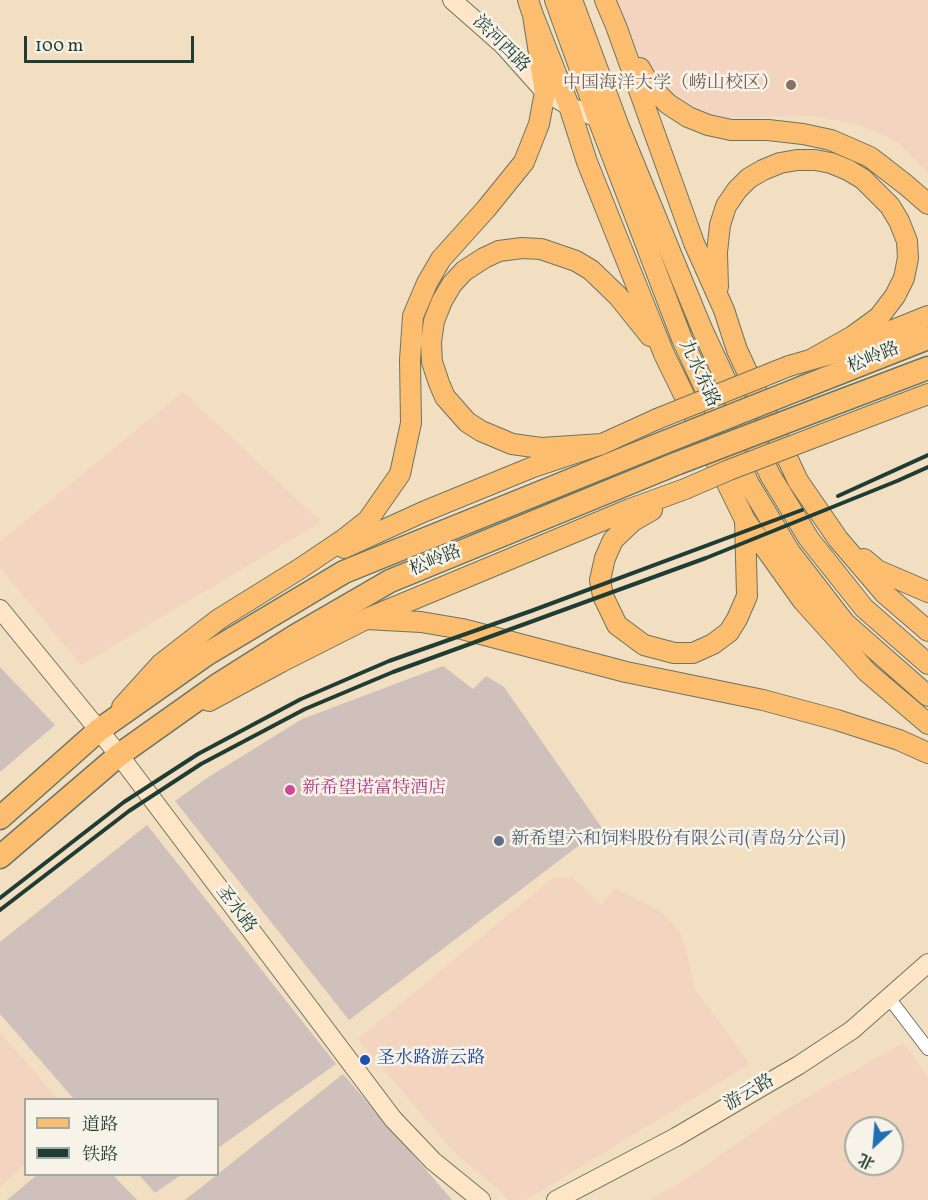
<!DOCTYPE html>
<meta charset="utf-8">
<style>
body{margin:0}
#map{position:relative;width:928px;height:1200px;overflow:hidden;background:#f2dec0;font-family:Vollkorn,"Noto Serif SC",serif}
canvas{display:block}
.legend{position:absolute;left:24px;top:1098px;width:195px;height:78px;box-sizing:border-box;background:#f7f3e8;border:2px solid #a1aaa0;margin:0;padding:8px 10px;list-style:none;font-size:18px;color:#1f3d34}
.legend li{display:flex;align-items:center;gap:12px;height:30px}
.legend b{width:30px;border:2px solid #a1aaa0}
.north{position:absolute;left:844px;top:1116px;width:60px;height:60px;box-sizing:border-box;background:#f7f3e8;border:2px solid #a1aaa0;border-radius:50%;rotate:206deg;font-size:16px;font-weight:700;line-height:24px;text-align:center;color:#1f3d34}
.north::after{content:'';display:block;margin:auto;width:21px;height:27px;background:#1f6fb2;clip-path:polygon(50% 0,100% 100%,50% 72%,0 100%)}
.scale{position:absolute;left:24px;top:36px;width:170px;height:27px;box-sizing:border-box;border:3px solid #1f3d34;border-top:0;padding-left:8px;font-size:18px;line-height:21px;white-space:nowrap;color:#1f3d34;-webkit-text-stroke:4px #f7f3e8;paint-order:stroke}
</style>
<div id="map">
<canvas width="928" height="1200"></canvas>
<ul class="legend">
<li><b style="height:8px;background:#fcbd6f"></b>道路</li>
<li><b style="height:8px;background:#1f3d34"></b>铁路</li>
</ul>
<div class="north">北</div>
<div class="scale">100 m</div>
</div>
<script>
const c = document.querySelector('canvas').getContext('2d');
c.lineJoin = 'round';
function fillPath(path, color) { c.fillStyle = color; c.fill(path, 'evenodd'); }
const poly = rows => new Path2D(rows.map(r => 'M' + r).join(''));
function trace(path, color, width, dash) { c.strokeStyle = color; c.lineWidth = width; c.lineCap = dash ? 'butt' : 'round'; c.setLineDash(dash || []); c.stroke(path); }
function label(font, color, halo, rows, align = 'center') {
  c.font = font + ' Vollkorn,"Noto Serif SC",serif'; c.lineWidth = 5; c.setLineDash([]); c.textBaseline = 'middle'; c.strokeStyle = halo; c.fillStyle = color; for (const [text, x, y, turn = 0] of rows) {
    c.save(); c.translate(x, y); c.rotate((+turn || 0) * Math.PI / 180); c.textAlign = isNaN(turn) ? turn : align; if (halo) c.strokeText(text, 0, 0); c.fillText(text, 0, 0); c.restore();
  }
}
fillPath(poly([
 [617,0,928,0,928,173,898,142,856,124,812,116,718,118,700,114,671,100,643,66],
 [183,392,321,522,81,665,0,568,0,542],
 [572,877,601,905,615,888,661,911,680,932,689,960,694,988,750,1064,526,1200,508,1200,501,1192,452,1150,358,1039,553,878],
 [0,1032,58,1099,26,1100,25,1164,0,1187],
 [903,1043,928,1077,928,1200,649,1200,682,1182,786,1109],
 [856,1128,892,1128,892,1164,856,1164]
]), '#f3d4bf');
fillPath(poly([
 [443,666,473,689,486,676,504,687,602,828,349,1020,175,801,207,778,302,719],
 [0,667,55,725,0,772],
 [147,825,336,1064,218,1148,218,1100,74,1099,0,1014,0,942],
 [343,1074,452,1200,185,1200,218,1174],
 [38,1174,113,1175,137,1200,7,1200],
 [139,1175,181,1175,155,1193]
]), '#cfc0bb');
const street = poly([
 [889,998,928,1049]
]);
const secondary = poly([
 [452,0,503,45,545,92,569,106,609,123],
 [0,609,119,755,393,1119,433,1161,481,1200],
 [556,1200,676,1137,799,1065,852,1030,928,963]
]);
const primary = poly([
 [528,0,533,15,569,106,587,162,664,354,745,520,803,601,867,672,928,724],
 [555,0,598,119,682,339,749,484,790,552,845,623,928,696],
 [572,0,619,127,702,329,770,475,809,539,864,608,928,664],
 [605,0,616,26,694,243,724,310,737,350,798,481,838,539,885,594,928,631],
 [640,68,650,86,668,104,688,117,708,125,731,130,768,130,803,134,831,140,870,157,906,185,928,204],
 [718,287,717,252,720,225,726,206,737,190,749,178,763,170,780,163,797,160,815,160,831,163,848,170,863,179,890,206,899,221,907,241,908,258,904,278,895,296,879,317,853,336,812,359],
 [789,366,841,351,928,316],
 [823,434,928,394],
 [602,444,541,448,512,444,481,431,467,422,445,397,439,383,432,362,431,342,434,321,442,301,452,284,464,271,484,258,499,251,522,248,541,249,576,261,591,270,618,296,650,336],
 [652,510,633,521,613,540,605,558,600,580,603,596,617,625,644,645,674,653,693,653,713,644,729,632,737,619,747,596,745,520],
 [344,548,423,512,533,467,602,444,657,419],
 [864,559,877,570,928,592],
 [366,619,421,622,462,629,626,672,763,700,837,720,899,740,928,753],
 [209,701,281,662,366,619,630,509,685,489],
 [122,707,161,664,219,619,301,568,344,539,368,520,400,474,411,423,410,360,413,316,427,283,441,259,486,209,524,162,539,124,545,92,533,15]
]);
const highway = poly([
 [801,388,928,338],
 [817,410,928,368],
 [0,818,99,730,207,654,344,572,665,442],
 [0,857,119,755,219,684,295,636,390,581,678,463]
]);
trace(street, '#697565', 14);
trace(secondary, '#697565', 20);
trace(primary, '#697565', 22);
trace(highway, '#697565', 25);
trace(street, '#fff', 12);
trace(secondary, '#fee5c5', 18);
trace(primary, '#fcbd6f', 20);
trace(highway, '#fcbd6f', 22);
trace(poly([
 [838,496,928,455],
 [0,898,124,802,198,754,301,699,389,661,531,611,802,510],
 [0,910,129,811,201,764,305,709,393,672,706,558,897,481,928,467]
]), '#1f3d34', 4);
const primaryBridge = poly([
 [657,419,789,366],
 [685,489,729,470,823,434]
]);
const highwayBridge = poly([
 [665,442,801,388],
 [678,463,817,410]
]);
trace(primaryBridge, '#697565', 22, []);
trace(highwayBridge, '#697565', 25, []);
trace(primaryBridge, '#fcbd6f', 20);
trace(highwayBridge, '#fcbd6f', 22);
for (const [x, y, r, color] of [
 [791,85,6,"#8d6e63"],
 [290,790,6,"#d1479c"],
 [499,841,6,"#5c6f8a"],
 [365,1060,6,"#1a4fb4"]
]) { const dot = new Path2D(); dot.arc(x, y, r, 0, 2 * Math.PI); c.fillStyle = color; c.fill(dot); trace(dot, '#f7f3e8', 2); }
label('18px', '#1f3d34', '#f7f3e8', [
 ["滨河西路",500,45,45],
 ["松岭路",874,359,-22],
 ["九水东路",698,374,65],
 ["松岭路",436,562,-22],
 ["圣水路",235,910,53],
 ["游云路",750,1094,-30]
]);
label('18px', '#785e54', '#f7f3e8', [
 ["中国海洋大学（崂山校区）",779,85]
], 'right');
label('18px', '#b23c85', '#f7f3e8', [
 ["新希望诺富特酒店",302,790]
], 'left');
label('18px', '#4e5e75', '#f7f3e8', [
 ["新希望六和饲料股份有限公司(青岛分公司)",511,841]
], 'left');
label('18px', '#164399', '#f7f3e8', [
 ["圣水路游云路",377,1060]
], 'left');
</script>
